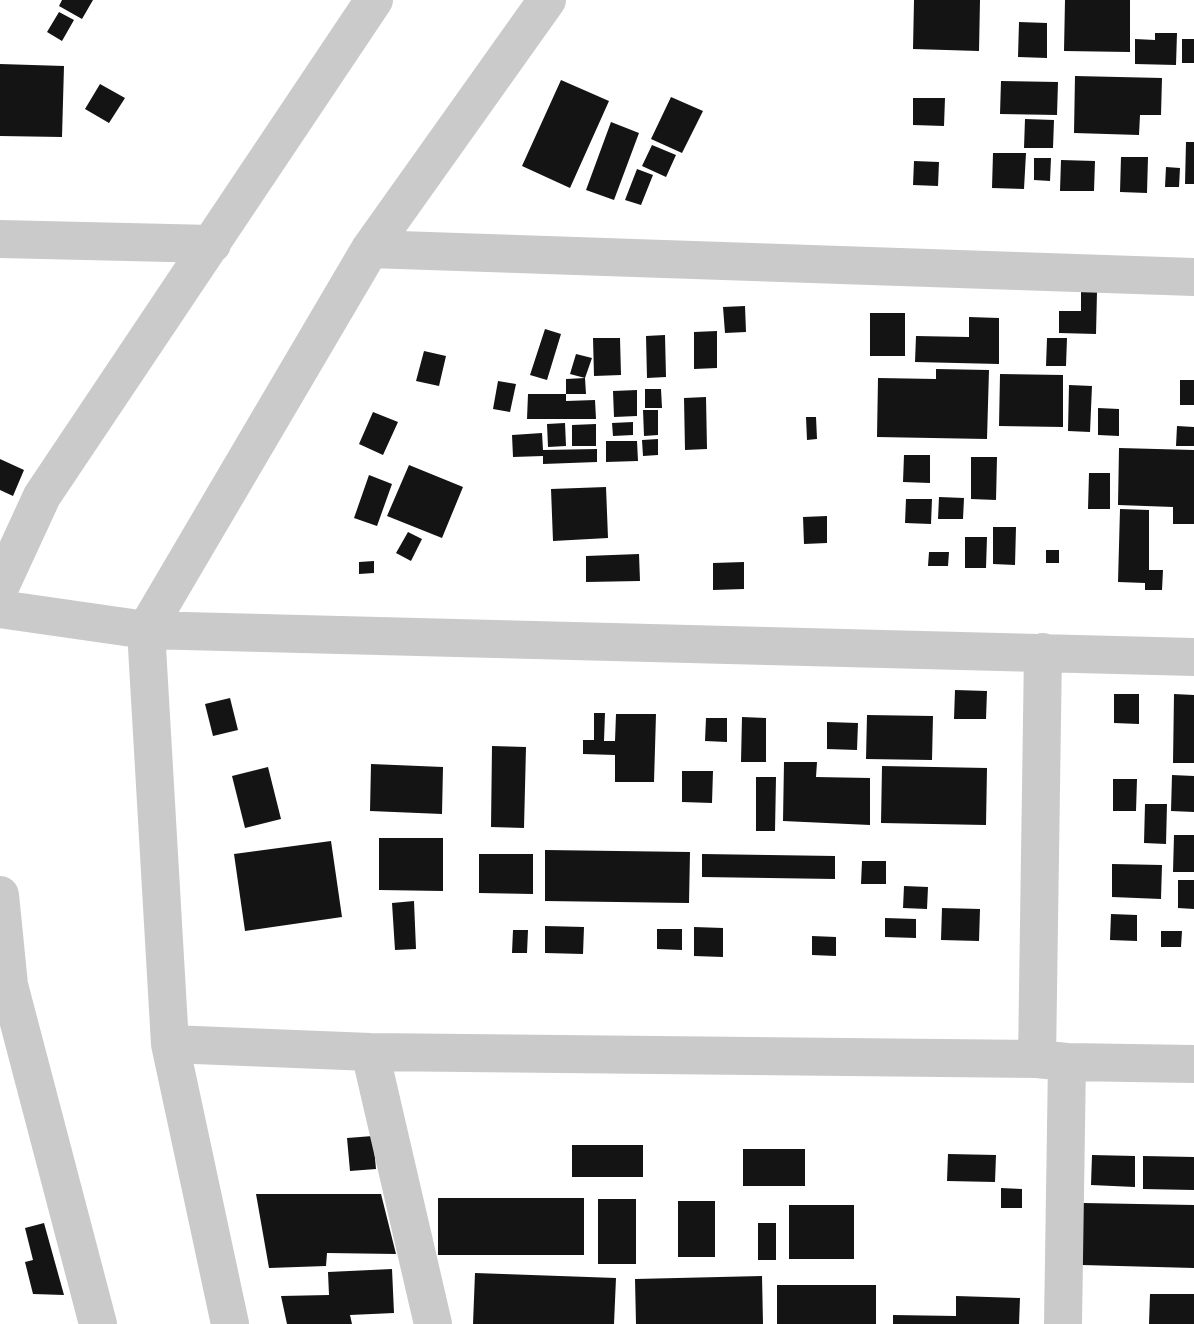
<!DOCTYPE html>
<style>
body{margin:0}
canvas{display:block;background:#fff}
</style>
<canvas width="1194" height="1324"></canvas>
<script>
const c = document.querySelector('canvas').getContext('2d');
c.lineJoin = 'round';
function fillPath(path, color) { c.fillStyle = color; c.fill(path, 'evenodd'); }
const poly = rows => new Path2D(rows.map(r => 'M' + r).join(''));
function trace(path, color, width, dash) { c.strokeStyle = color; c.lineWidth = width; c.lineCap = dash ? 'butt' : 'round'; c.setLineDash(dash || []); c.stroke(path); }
fillPath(poly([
 [62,0,93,0,82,19,59,6],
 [914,0,980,0,979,51,913,49],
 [1065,0,1130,0,1130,52,1064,51],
 [59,12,74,20,62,41,47,32],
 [1019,22,1047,23,1047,58,1018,57],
 [1155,33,1177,33,1176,65,1135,64,1135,39,1155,40],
 [1182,39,1194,39,1194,63,1182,63],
 [0,64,64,66,62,137,0,136],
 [1075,76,1162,78,1161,115,1140,115,1139,135,1074,133],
 [561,80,609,101,570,188,522,166],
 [1001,81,1058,82,1057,115,1000,114],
 [100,84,125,98,109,123,85,109],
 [671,97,703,111,682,153,651,139],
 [913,98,945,98,944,126,913,125],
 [1025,119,1054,120,1053,148,1024,148],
 [611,122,639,133,614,200,586,190],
 [1186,142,1194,142,1194,184,1185,184],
 [652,145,676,155,666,177,642,166],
 [993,153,1026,153,1024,189,992,188],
 [1121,157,1148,157,1147,193,1120,192],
 [1034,158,1051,158,1050,181,1034,180],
 [1061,160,1095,161,1094,191,1060,191],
 [914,161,939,162,938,186,913,185],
 [1166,167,1180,168,1179,187,1165,187],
 [637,169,653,175,641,205,625,200],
 [1081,291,1097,292,1096,334,1059,333,1059,311,1081,311],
 [745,306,746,332,725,333,723,307],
 [870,313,905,313,905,356,870,356],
 [969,317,999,318,999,364,915,362,916,336,969,337],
 [545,329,561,334,547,380,530,375],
 [717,331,717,368,694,369,694,332],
 [665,335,666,377,647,378,646,336],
 [593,338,620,338,621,375,594,376],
 [1047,338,1067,338,1066,366,1046,366],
 [424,351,446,356,439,386,416,381],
 [576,354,592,358,585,378,586,394,566,394,566,379,585,378,570,374],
 [936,369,989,370,987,439,877,437,878,378,936,379],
 [1000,374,1063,375,1063,427,999,426],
 [1180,380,1194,380,1194,405,1180,405],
 [498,381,516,384,510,412,493,409],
 [1069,385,1092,386,1090,432,1068,431],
 [645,389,661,389,662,408,645,408],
 [637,390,637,416,614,417,613,391],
 [528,394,566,394,566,401,595,400,596,419,527,419],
 [706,397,707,449,685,450,684,398],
 [1098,408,1119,409,1119,436,1098,435],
 [643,410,658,410,658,435,644,436],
 [373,412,398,422,383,455,359,444],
 [806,417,816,417,817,439,807,440],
 [633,422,633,435,613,436,612,423],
 [565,423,566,446,548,447,547,424],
 [596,424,596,446,572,446,572,425],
 [1177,426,1194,427,1194,446,1176,446],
 [542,433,543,450,597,449,597,462,543,464,543,456,513,457,512,435],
 [658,439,658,455,643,456,642,440],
 [606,441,637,441,638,461,606,462],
 [1119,448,1194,450,1194,524,1173,524,1173,507,1118,505],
 [904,455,930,455,930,483,903,482],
 [971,457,997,457,996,500,971,499],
 [0,459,24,470,13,496,0,490],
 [409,465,463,487,442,538,387,516],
 [1089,473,1110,473,1110,509,1088,509],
 [369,475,392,484,377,526,354,518],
 [606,487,608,538,553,541,551,489],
 [939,497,964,498,963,519,938,519],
 [906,499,932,499,931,524,905,523],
 [1120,509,1149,510,1149,570,1163,570,1162,590,1145,590,1145,583,1118,582],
 [827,516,827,543,804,544,803,517],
 [993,527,1016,527,1015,565,993,564],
 [408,532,422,539,411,561,396,553],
 [965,537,987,537,986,568,965,568],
 [1046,550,1059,550,1059,563,1046,563],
 [929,552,949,552,948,566,928,566],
 [639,554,640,581,586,582,586,556],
 [374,561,374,573,359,574,359,562],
 [744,562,744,589,713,590,713,563],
 [955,690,987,691,986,719,954,719],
 [1114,694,1139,694,1139,724,1114,723],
 [1174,694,1194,695,1194,763,1173,763],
 [230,698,238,730,213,736,205,704],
 [594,713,605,713,604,741,615,741,616,714,656,714,654,782,615,782,615,755,583,754,583,740,594,740],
 [867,715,933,716,932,760,866,759],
 [742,717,766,718,766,762,741,762],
 [706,718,727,718,727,742,705,741],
 [827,722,858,723,857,750,827,749],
 [492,746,526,747,524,828,491,827],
 [784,762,817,762,816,777,870,778,870,825,783,821],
 [371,764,443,767,442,814,370,811],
 [882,766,987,768,986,825,881,823],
 [268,767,281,819,245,828,232,776],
 [682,771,713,771,712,803,682,802],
 [1172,775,1194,776,1194,812,1171,811],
 [756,777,776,777,775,831,756,831],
 [1113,779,1137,779,1136,811,1113,811],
 [1145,804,1167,804,1166,844,1144,843],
 [1174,835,1194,835,1194,872,1173,872],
 [379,838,443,838,443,891,379,890],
 [331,841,342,917,245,931,234,854],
 [545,850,690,852,689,903,545,901],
 [479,854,533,854,533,894,479,893],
 [702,854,835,856,835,879,702,877],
 [862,861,886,861,886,884,861,884],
 [1112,864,1162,865,1161,899,1112,897],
 [1178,880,1194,880,1194,909,1178,908],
 [904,886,928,887,927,909,903,908],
 [414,901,416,949,395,950,392,903],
 [942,908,980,909,979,941,941,940],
 [1111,914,1137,915,1137,941,1110,940],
 [885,918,916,919,916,938,885,937],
 [545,926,584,927,583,954,545,953],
 [694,927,723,928,723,957,694,956],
 [657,929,682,929,682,950,657,949],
 [513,930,528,930,527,953,512,953],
 [1161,931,1182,931,1181,947,1161,947],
 [812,936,836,937,836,956,812,955],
 [373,1136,376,1169,350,1171,347,1138],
 [572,1145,643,1145,643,1177,572,1177],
 [743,1149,805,1149,805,1186,743,1186],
 [948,1154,996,1155,995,1182,947,1181],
 [1092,1155,1135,1156,1135,1187,1091,1185],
 [1143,1156,1194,1157,1194,1190,1143,1189],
 [1001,1188,1022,1189,1022,1208,1001,1208],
 [256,1194,381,1194,396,1254,327,1253,326,1266,269,1268],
 [438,1198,584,1198,584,1255,438,1255],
 [598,1199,636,1199,636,1264,598,1264],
 [678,1201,715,1201,715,1257,678,1257],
 [1083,1203,1194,1205,1194,1268,1082,1265],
 [789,1205,854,1205,854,1259,789,1259],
 [44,1223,64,1295,33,1294,25,1262,33,1260,25,1228],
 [758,1223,776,1223,776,1260,758,1260],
 [392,1269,394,1313,350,1315,352,1324,287,1324,281,1296,329,1295,328,1272],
 [475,1273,616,1278,614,1324,473,1324],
 [762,1276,763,1324,636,1324,635,1279],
 [777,1285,876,1285,876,1324,777,1324],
 [1150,1294,1194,1294,1194,1324,1149,1324],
 [956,1296,1020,1298,1019,1324,893,1324,893,1315,956,1316]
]), '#141414');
trace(poly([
 [0,239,212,244],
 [370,249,1194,277],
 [0,587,42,496,374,0],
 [0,609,146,630,1194,657],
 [0,895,9,985,98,1324],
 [170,1044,370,1052,1037,1059,1067,1062,1194,1064],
 [370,1052,433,1324],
 [1037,1059,1043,652],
 [230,1324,170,1044,146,630,370,249,547,0],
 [1063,1324,1067,1062]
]), '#cacaca', 38);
</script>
